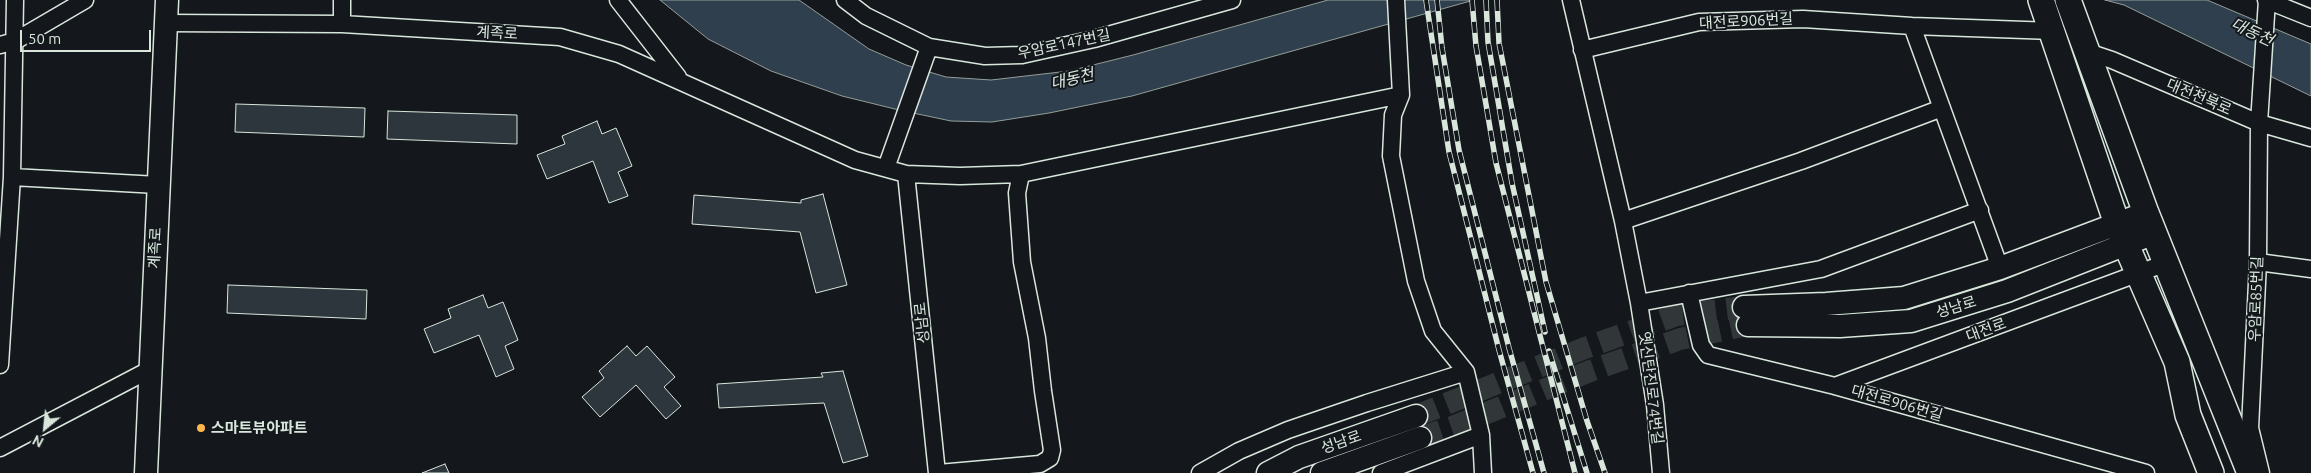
<!DOCTYPE html>
<meta charset="utf-8">
<style>
body{margin:0}
#map{position:relative;width:2311px;height:473px;overflow:hidden;background:#14181c;font-family:Ubuntu,sans-serif}
canvas{display:block}
.north{position:absolute;left:20px;top:403px;width:50px;height:50px;-webkit-text-stroke:4px #14181c;paint-order:stroke;rotate:208deg;font-size:14px;font-weight:700;line-height:20px;text-align:center;color:#d8e6dc}
.north::after{content:'';display:block;margin:auto;width:18px;height:22px;background:#d8e6dc;clip-path:polygon(50% 0,100% 100%,50% 72%,0 100%)}
.scale{position:absolute;left:20px;top:30px;width:131px;height:22px;box-sizing:border-box;border:2px solid #d8e6dc;border-top:0;padding-left:6px;font-size:15px;line-height:18px;white-space:nowrap;color:#d8e6dc;-webkit-text-stroke:4px #14181c;paint-order:stroke}
</style>
<div id="map">
<canvas width="2311" height="473"></canvas>
<div class="north">N</div>
<div class="scale">50 m</div>
</div>
<script>
const c = document.querySelector('canvas').getContext('2d');
c.lineJoin = 'round';
function fillPath(path, color) { c.fillStyle = color; c.fill(path, 'evenodd'); }
const poly = rows => new Path2D(rows.map(r => 'M' + r).join(''));
function trace(path, color, width, dash) { c.strokeStyle = color; c.lineWidth = width; c.lineCap = dash ? 'butt' : 'round'; c.setLineDash(dash || []); c.stroke(path); }
function label(font, color, halo, rows, align = 'center') {
  c.font = font + ' Ubuntu,"Noto Sans KR",sans-serif'; c.lineWidth = 4; c.setLineDash([]); c.textBaseline = 'middle'; c.strokeStyle = halo; c.fillStyle = color; for (const [text, x, y, turn = 0] of rows) {
    c.save(); c.translate(x, y); c.rotate((+turn || 0) * Math.PI / 180); c.textAlign = isNaN(turn) ? turn : align; if (halo) c.strokeText(text, 0, 0); c.fillText(text, 0, 0); c.restore();
  }
}
const water = poly([
 [660,0,799,0,869,49,906,65,946,77,991,80,1069,71,1133,55,1328,0,1474,0,1132,96,1049,113,992,122,951,121,899,110,842,96,771,71,708,39,660,0],
 [2105,0,2207,0,2311,44,2311,96,2124,5,2105,0]
]);
fillPath(water, '#2f3f4d');
trace(water, '#939e99', 1);
const building = poly([
 [236,104,365,108,364,137,235,132,236,104],
 [388,111,517,115,517,144,387,139,388,111],
 [597,121,602,134,616,128,632,166,618,172,628,196,609,203,593,161,547,179,537,155,565,144,562,136,597,121],
 [823,194,847,285,816,293,800,232,692,224,694,195,801,203,801,200,823,194],
 [228,285,367,290,366,319,227,313,228,285],
 [483,295,488,308,503,302,518,340,505,346,514,369,496,377,479,335,434,353,424,329,451,318,448,309,483,295],
 [627,346,636,356,647,346,675,377,664,387,681,406,666,419,636,385,600,417,582,397,604,378,599,371,627,346],
 [843,371,868,456,843,463,824,403,719,408,717,384,823,377,821,373,843,371],
 [445,464,449,473,422,473,445,464]
]);
fillPath(building, '#2c363c');
trace(building, '#d8e6dc', 1);
trace(poly([
 [1416,416,1585,348,1677,315,1744,307],
 [1420,438,1455,426,1590,371,1680,339,1748,325]
]), '#313739', 22, [22, 11]);
const minor = poly([
 [618,0,678,77],
 [845,0,866,16,929,47,985,56,1022,55,1094,39,1232,0],
 [1396,0,1401,95,1393,115,1391,156,1416,281,1433,331,1466,372,1481,435,1483,473],
 [1571,0,1623,221,1639,303,1655,405,1661,473],
 [2266,0,2311,18],
 [165,23,342,24,560,37,619,54,855,160,906,174,960,176,1021,174,1401,95],
 [342,24,342,0],
 [1912,26,2000,268],
 [0,45,15,41,85,0],
 [1582,50,1699,22,1803,19,1912,26,2053,31],
 [2088,52,2112,60,2259,123,2311,138],
 [886,168,929,47],
 [906,174,937,473],
 [12,177,158,185],
 [1623,221,1801,161,1942,108],
 [2258,262,2311,269],
 [1689,293,1701,345,1708,355,1835,386,2146,473],
 [1639,303,1821,269,1980,210],
 [0,365,12,177,15,0],
 [1835,386,2166,263],
 [0,448,149,370],
 [939,473,1040,464,1050,458,1052,450,1043,391,1037,338,1022,262,1017,193,1021,174],
 [1200,473,1239,451,1288,430,1367,403,1466,372],
 [1381,473,1481,435],
 [2261,473,2250,428,2258,262,2259,123,2267,0]
]);
const secondary = poly([
 [1744,307,1826,304,1904,298,2000,268,2146,213],
 [1748,325,1840,326,1911,321,2007,291,2154,233],
 [146,473,167,0],
 [1268,473,1299,457,1416,416],
 [1322,473,1420,438]
]);
const primary = poly([
 [2041,0,2117,224,2177,362,2188,415,2211,473],
 [2068,0,2146,213,2250,473]
]);
trace(minor, '#d8e6dc', 19);
trace(secondary, '#d8e6dc', 25);
trace(primary, '#d8e6dc', 28);
trace(minor, '#14181c', 16);
trace(secondary, '#14181c', 22);
trace(primary, '#14181c', 25);
const rail = poly([
 [1426,0,1449,152,1499,350,1533,473],
 [1437,0,1442,48,1459,150,1509,348,1544,473],
 [1472,0,1476,46,1496,163,1575,473],
 [1486,0,1488,42,1512,183,1545,332],
 [1497,0,1499,43,1546,282,1587,421,1605,473],
 [1549,351,1587,473]
]);
trace(rail, '#d8e6dc', 5.5);
trace(rail, '#14181c', 4, [11]);
for (const [x, y, r, color] of [
 [201,428,5,"#ffb74d"]
]) { const dot = new Path2D(); dot.arc(x, y, r, 0, 2 * Math.PI); c.fillStyle = color; c.fill(dot); trace(dot, '#14181c', 2); }
label('15px', '#d8e6dc', '#14181c', [
 ["대전로906번길",1746,21,-3],
 ["계족로",497,33,3],
 ["우암로147번길",1064,44,-12],
 ["대전천북로",2199,97,23],
 ["계족로",155,248,-87],
 ["우암로85번길",2256,299,-88],
 ["성남로",1956,307,-17],
 ["성남로",922,323,-96],
 ["대전로",1986,330,-20],
 ["옛신탄진로74번길",1651,388,83],
 ["대전로906번길",1897,403,16],
 ["성남로",1341,442,-19]
]);
label('bold 15px', '#d8e6dc', '#14181c', [
 ["스마트뷰아파트",211,428]
], 'left');
label('italic 16px', '#d8e6dc', '#14181c', [
 ["대동천",2252,32,25],
 ["대동천",1072,79,-13]
]);
</script>
